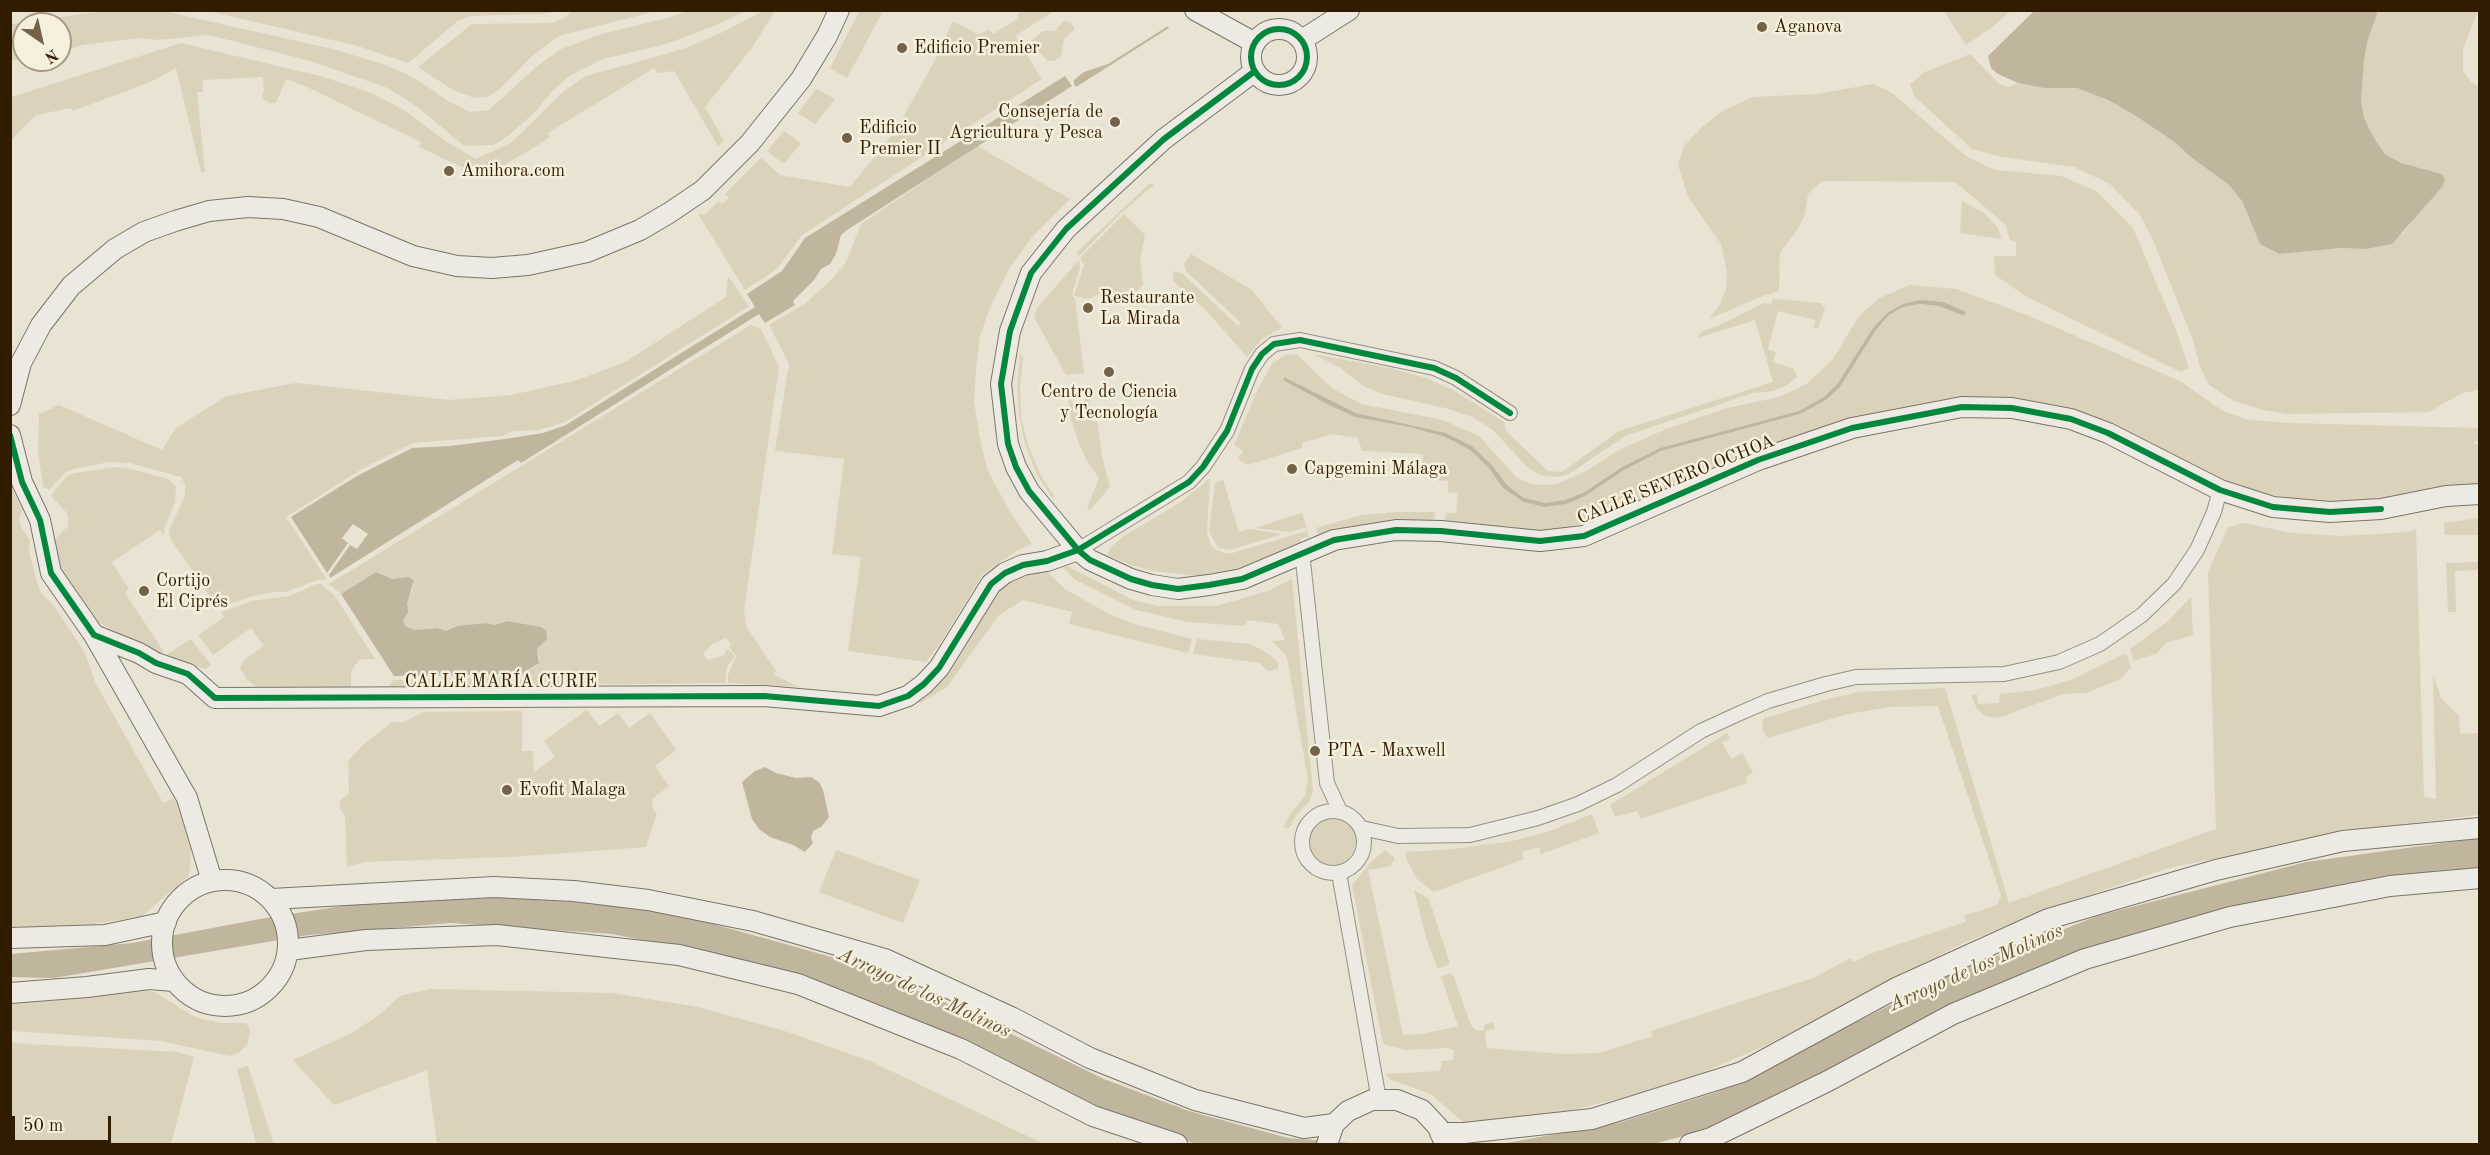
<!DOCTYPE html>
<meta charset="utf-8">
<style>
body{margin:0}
#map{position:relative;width:2490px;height:1155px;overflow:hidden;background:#e8e3d3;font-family:"Old Standard TT",serif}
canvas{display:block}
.frame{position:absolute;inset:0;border:12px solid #321c00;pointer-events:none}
.north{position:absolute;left:12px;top:12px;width:60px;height:60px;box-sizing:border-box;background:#f5efdd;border:2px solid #a79b85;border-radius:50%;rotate:146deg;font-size:16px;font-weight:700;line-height:24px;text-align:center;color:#321c00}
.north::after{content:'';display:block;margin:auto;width:21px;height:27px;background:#72624a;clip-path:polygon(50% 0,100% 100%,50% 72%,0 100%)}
.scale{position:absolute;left:12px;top:1116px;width:99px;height:27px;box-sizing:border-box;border:3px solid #321c00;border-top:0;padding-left:8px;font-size:18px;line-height:21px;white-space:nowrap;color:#321c00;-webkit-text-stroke:4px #f5efdd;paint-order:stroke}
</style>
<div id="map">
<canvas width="2490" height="1155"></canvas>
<div class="frame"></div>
<div class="north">N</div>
<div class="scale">50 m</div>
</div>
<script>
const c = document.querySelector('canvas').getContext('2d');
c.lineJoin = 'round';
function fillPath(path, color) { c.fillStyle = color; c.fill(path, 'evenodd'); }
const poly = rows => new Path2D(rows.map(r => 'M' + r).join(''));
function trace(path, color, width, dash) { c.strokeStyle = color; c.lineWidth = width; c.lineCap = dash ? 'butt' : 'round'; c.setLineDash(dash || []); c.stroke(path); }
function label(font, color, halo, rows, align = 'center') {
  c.font = font + ' "Old Standard TT",serif'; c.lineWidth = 5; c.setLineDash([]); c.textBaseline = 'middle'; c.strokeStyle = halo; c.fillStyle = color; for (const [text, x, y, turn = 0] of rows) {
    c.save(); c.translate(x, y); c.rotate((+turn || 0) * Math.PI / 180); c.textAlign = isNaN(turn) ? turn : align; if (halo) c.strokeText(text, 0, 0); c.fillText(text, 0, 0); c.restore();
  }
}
fillPath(poly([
 [111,10,163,11,333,49,386,65,416,79,448,101,470,112,489,110,536,67,561,49,605,33,668,18,687,11,745,11,717,25,666,44,603,59,571,75,553,90,534,113,509,135,494,145,464,146,419,108,388,88,307,60,209,35,158,40,140,38,82,45,60,53,60,24,24,24,24,59,11,60,11,24],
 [860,10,883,11,847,78,830,68],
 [1024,10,1054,11,1015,36,1042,79,802,235,777,269,745,290,698,214,706,214,718,201,722,204,729,198,725,194,761,158,780,175,850,187,896,130,935,60,953,21,979,35,989,29,993,34,1019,18,1017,15],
 [208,11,558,11,543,14,471,16,458,21,408,63,358,46],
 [571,11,656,11,559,36,532,56,500,89,488,97,474,98,453,90,418,67,472,24,553,23,567,16],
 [763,11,775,11,751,49,705,107,724,141,718,146,674,71,658,73,654,68,548,133,550,137,530,150,483,177,419,147,421,142,309,88,286,79,276,103,269,103,262,98,264,90,263,77,203,80,203,92,197,92,205,172,201,172,176,68,150,82,73,111,71,108,36,115,11,140,10,98,12,97,181,43,324,77,371,93,404,110,448,143,476,159,512,142,564,91,586,76,683,49,721,33],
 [1944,11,2011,11,1991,28,1966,45],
 [2378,11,2478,11,2463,49,2463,71,2472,83,2480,87,2479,390,2462,393,2429,412,2287,414,2263,410,2234,401,2209,385,2200,367,2193,340,2153,240,2140,215,2110,184,2074,167,2002,157,1972,149,1915,97,1910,84,1925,72,1970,54,1999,84,2009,87,2018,83,2044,88,2077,88,2108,100,2136,116,2173,141,2192,158,2228,184,2242,201,2260,244,2279,254,2341,248,2366,249,2404,233,2414,218,2443,186,2445,179,2442,174,2401,163,2385,154,2374,138,2364,118,2361,101,2364,60,2368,39],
 [1064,21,1070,22,1075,29,1064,39,1061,56,1054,61,1048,61,1033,46,1031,41,1043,31,1054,31],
 [1873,84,1892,93,1966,156,1995,170,2061,176,2096,191,2133,228,2176,330,2189,368,2181,372,2027,297,1995,275,1994,256,2016,256,2016,242,2010,240,2005,224,1955,182,1822,181,1808,194,1805,215,1796,232,1780,252,1779,291,1763,296,1709,319,1720,304,1726,289,1727,273,1721,244,1688,197,1678,165,1684,146,1701,128,1722,111,1753,97,1818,94],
 [816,89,835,99,815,124,798,113],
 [784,131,801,143,784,164,767,151],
 [977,146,1070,199,1033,236,1010,267,990,308,980,336,976,369,974,401,981,445,988,471,1010,512,1032,544,1016,551,982,575,939,645,926,662,848,651,861,557,832,554,844,459,775,451,789,364,769,325,806,303,833,278,846,262,861,224],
 [1150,183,1154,185,1122,212,1079,256,1076,253],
 [1962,201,1984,213,1997,226,2002,239,1960,233],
 [1124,214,1145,235,1140,261,1143,285,1129,301,1127,294,1107,296,1102,293,1087,299,1074,296,1084,265,1080,258],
 [1191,254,1252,290,1282,328,1262,339,1247,357,1205,309,1173,281,1173,271,1183,274,1238,326,1241,323,1186,271,1184,264],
 [1079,260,1080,267,1072,294,1075,299,1084,373,1066,375,1034,317,1037,308],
 [728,276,749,306,565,422,538,430,513,431,502,436,413,443,365,467,286,517,327,580,317,580,286,592,273,592,253,596,218,608,170,538,169,530,185,496,185,485,181,477,130,463,109,462,74,469,65,473,49,490,43,487,38,451,39,414,59,405,162,450,176,428,227,396,296,383,449,400,511,395,578,380,627,361,726,297],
 [1910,285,1956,289,2027,315,2180,381,2223,411,2249,420,2290,423,2479,428,2479,441,2475,441,2475,444,2479,444,2480,486,2396,499,2333,502,2297,499,2263,493,2203,473,2137,436,2104,421,2058,407,1980,398,1928,403,1849,421,1779,443,1686,480,1620,513,1563,529,1533,531,1445,521,1446,513,1456,513,1458,493,1448,492,1448,481,1432,480,1432,464,1422,464,1423,454,1362,451,1358,438,1332,434,1302,443,1302,448,1248,465,1238,459,1243,451,1234,445,1257,391,1272,364,1285,355,1296,354,1332,388,1361,404,1443,420,1479,436,1516,477,1533,485,1555,485,1586,471,1619,450,1666,429,1727,408,1779,397,1807,384,1833,359,1859,316,1879,298],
 [1920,300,1966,312,1964,316,1939,306,1920,304,1903,307,1889,315,1876,330,1840,387,1826,400,1800,414,1661,451,1624,470,1566,504,1545,507,1503,488,1488,467,1470,450,1445,437,1410,427,1355,417,1331,406,1283,379,1284,377,1356,413,1446,433,1472,446,1492,465,1507,485,1524,498,1546,503,1565,500,1583,493,1622,467,1660,448,1799,411,1824,397,1838,383,1887,313],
 [1773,299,1821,303,1825,309,1818,328,1813,328,1816,320,1778,311,1768,349,1776,352,1773,362,1794,369,1797,377,1787,385,1773,391,1753,393,1625,436,1569,474,1558,477,1541,475,1528,468,1493,430,1472,417,1449,409,1383,394,1363,386,1341,368,1313,354,1389,368,1423,377,1453,390,1504,422,1506,431,1548,471,1562,472,1619,431,1773,382,1755,320,1697,338,1701,332,1724,323,1764,303,1771,305],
 [751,325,761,329,779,367,744,610,746,626,776,671,774,675,799,687,728,683,728,675,736,656,729,647,731,644,726,638,712,644,703,654,708,660,724,655,727,649,733,654,734,658,727,666,725,683,531,685,521,674,536,666,540,659,537,649,547,634,544,628,507,621,495,625,486,623,457,626,446,631,436,628,415,630,405,626,403,621,407,613,407,604,413,587,414,580,411,577,392,579,376,572,341,594,329,584],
 [1020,354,1023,358,1020,387,1021,416,1028,445,1040,474,1054,496,1053,499,1037,475,1025,444,1019,414,1017,386],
 [1087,385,1092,422,1097,421,1102,456,1110,487,1090,510,1087,508,1099,478,1087,461,1078,441,1071,419,1068,394,1078,414,1082,413],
 [117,467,132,469,168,479,176,486,175,502,165,527,164,535,160,530,112,562,129,589,125,593,164,652,158,657,98,622,90,614,85,605,62,578,52,543,68,526,68,519,67,513,51,496,55,490,67,476,74,473],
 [1210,478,1207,533,1211,545,1216,550,1229,554,1307,531,1309,539,1306,537,1301,539,1301,542,1254,563,1233,570,1200,576,1153,571,1130,565,1107,555,1111,547,1124,536,1181,502],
 [1223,480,1239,532,1250,529,1282,534,1230,550,1218,548,1209,531,1215,483],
 [10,484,22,510,19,519,22,529,30,540,29,552,40,592,54,606,85,653,95,682,163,803,172,799,177,802,191,851,189,876,142,916,50,931,11,932],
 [1398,512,1435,512,1434,521,1388,521,1354,526,1318,535,1316,528,1361,515],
 [1302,513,1307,527,1289,532,1254,528],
 [2479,518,2479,535,2445,535,2444,523],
 [2245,523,2291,533,2342,536,2408,532,2416,529,2424,797,2436,799,2433,675,2441,698,2459,716,2460,734,2479,733,2479,815,2364,829,2169,868,2053,907,1959,945,1767,1045,1701,1073,1618,1099,1555,1114,1482,1124,1463,1122,1431,1094,1391,1080,1386,1074,1440,1071,1442,1061,1453,1060,1454,1051,1448,1048,1405,1050,1383,1044,1352,885,1370,863,1385,850,1395,858,1390,866,1368,870,1403,1035,1422,1034,1458,1026,1441,977,1450,973,1454,977,1471,1025,1477,1031,1484,1030,1484,1025,1493,1022,1495,1029,1487,1030,1485,1034,1487,1048,1561,1054,1599,1053,1653,1036,1651,1031,1813,978,1851,958,1853,962,1875,952,1966,922,1964,916,1997,905,2001,895,1938,706,1888,707,1844,715,1768,738,1762,730,1763,719,1820,701,1859,692,1945,688,2009,903,2216,829,2208,572,2228,527],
 [2479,562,2479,570,2455,571,2456,612,2448,612,2446,563],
 [1067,566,1133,600,1159,606,1216,606,1268,591,1292,579,1313,792,1308,803,1299,812,1289,828,1283,827,1292,812,1305,796,1308,780,1287,657,1272,641,1285,640,1278,624,1248,620,1244,626,1188,622,1136,610,1074,579,1063,567],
 [1043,568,1065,589,1109,614,1134,624,1192,639,1188,653,1069,624,1072,612,1023,600,999,615,947,687,921,703,914,702,996,589,1009,578],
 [316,584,321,584,335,596,375,659,360,659,355,665,351,672,351,692,276,690,257,687,247,680,240,668,244,660,264,646,251,628,213,655,198,635,224,617,221,612,252,601,290,596],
 [2191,597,2193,635,2166,643,2157,653,2134,661,2130,649,2167,622],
 [191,639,211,665,206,669,163,657],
 [1197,639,1251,644,1270,655,1279,663,1278,669,1268,671,1259,663,1193,654],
 [2126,653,2131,667,2121,679,2086,693,2063,694,1998,718,1985,716,1977,709,1973,700,1972,695,1977,694,1978,704,1999,703,2000,694,2035,690,2071,680],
 [519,677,526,685,389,686,394,680],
 [587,710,599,726,618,713,629,728,650,713,676,750,655,766,669,786,652,799,653,810,657,813,646,847,511,857,364,862,347,867,345,816,340,809,340,801,349,793,348,761,363,745,392,722,404,722,423,712,522,711,522,751,533,751,534,772,555,757,544,741],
 [1727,733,1730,738,1722,743,1731,759,1742,753,1753,773,1746,777,1747,783,1641,819,1637,811,1615,817,1610,805],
 [1592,814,1599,833,1541,854,1539,847,1522,852,1524,859,1434,892,1417,879,1406,858,1406,852,1454,849,1512,841,1550,831],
 '1308 841a24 24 0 1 1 48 0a24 24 0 1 1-48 0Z',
 [836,850,920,880,903,923,819,892],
 [1414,890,1429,899,1450,964,1438,969,1427,941],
 [430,989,612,993,698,1007,788,1032,870,1061,1044,1144,437,1144,427,1070,334,1105,293,1060,352,1033,379,1015,400,996],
 [133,990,154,992,197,1018,222,1023,246,1023,250,1030,248,1043,240,1052,230,1056,161,1041,11,1031,10,1002,51,1001],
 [10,1043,178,1052,194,1057,171,1144,11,1144],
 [248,1066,274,1144,256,1144,237,1069]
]), '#dbd2bb');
fillPath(poly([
 [2034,11,2378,11,2368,39,2364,60,2361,101,2364,118,2374,138,2385,154,2401,163,2442,174,2445,179,2443,186,2392,244,2366,249,2341,248,2279,254,2260,244,2242,201,2228,184,2192,158,2173,141,2136,116,2108,100,2077,88,2044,88,2018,83,1998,74,1991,68,1988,56],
 [1168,26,1169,28,1076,87,1074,84,1074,80,1084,72,1108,64],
 [1065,76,1072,86,847,230,841,235,836,254,830,264,821,269,814,280,793,301,795,305,765,323,759,314,521,463,518,460,330,578,329,575,350,545,357,549,368,534,353,524,342,538,348,543,327,573,291,517,357,476,412,448,450,446,505,439,543,433,566,425,755,307,747,294,782,271,805,238],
 [1920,300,1943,302,1966,312,1964,316,1939,306,1920,304,1903,307,1889,315,1876,330,1840,387,1826,400,1800,414,1661,451,1624,470,1585,496,1566,504,1545,507,1524,502,1503,488,1488,467,1470,450,1445,437,1410,427,1355,417,1331,406,1283,380,1284,377,1356,413,1446,433,1472,446,1492,465,1507,485,1524,498,1546,503,1565,500,1583,493,1622,467,1660,448,1799,411,1824,397,1838,383,1873,328,1887,313,1903,304],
 [376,572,392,579,409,577,414,580,407,604,408,612,403,621,405,626,415,630,437,628,446,631,457,626,486,623,495,625,507,621,541,627,546,630,547,639,537,649,539,663,521,674,394,676,341,594],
 [765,767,776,773,796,778,811,777,819,782,823,790,829,817,821,827,813,831,811,838,813,843,805,852,793,845,770,837,759,829,752,819,742,782,755,771],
 [2479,838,2479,869,2204,916,1748,1113,1684,1136,1653,1144,1501,1144,1618,1123,1717,1092,1952,974,2097,916,2306,862],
 [495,897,606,904,688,917,778,942,856,964,958,1008,1104,1079,1189,1111,1288,1138,1364,1144,1197,1144,1141,1127,1051,1089,892,1010,795,975,708,953,612,934,451,923,309,935,54,978,11,977,11,954,132,943,266,918,355,904]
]), '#c0b69d');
const street = poly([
 [1078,550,1189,482,1203,467,1227,431,1252,369,1262,354,1274,344,1300,340,1434,368,1456,378,1510,413],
 [1302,552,1327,783,1340,811],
 '1302 842a31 31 0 1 1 62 0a31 31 0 1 1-62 0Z',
 [1362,828,1398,836,1470,835,1538,818,1578,804,1617,785,1701,731,1738,714,1768,701,1826,684,1856,677,2004,674,2059,662,2100,644,2142,615,2174,584,2197,550,2214,512,2220,490],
 [1339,873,1379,1100]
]);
const secondary = poly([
 [1195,10,1255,43],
 '1251 57a28 28 0 1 1 56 0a28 28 0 1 1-56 0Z',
 [1302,40,1349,10],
 [1255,71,1164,139,1066,229,1031,273,1010,331,1001,384,1008,444,1016,467,1029,491,1078,550,1090,560,1131,579,1152,585,1178,589,1209,585,1242,579,1334,540,1396,530,1441,531,1540,541,1584,536,1758,460,1852,428,1962,407,2012,408,2071,419,2108,433,2220,490,2273,507,2330,512,2381,509,2446,496,2480,494],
 [10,405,21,363,41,325,71,286,115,249,144,232,175,221,209,211,248,207,283,209,319,217,413,256,457,266,492,268,528,265,587,252,640,230,669,213,703,190,750,143,801,79,827,36,839,10],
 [10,435,22,482,40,520,51,573,94,635,139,653,156,663,188,674,215,698,764,696,879,706,908,696,924,684,939,668,991,584,1005,573,1023,565,1047,561,1078,550],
 [94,635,187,798,212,881],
 '162 943a63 63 0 1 1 126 0a63 63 0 1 1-126 0Z',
 [271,899,494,887,574,891,648,900,753,921,885,959,1011,1017,1090,1058,1195,1100,1304,1128,1334,1124],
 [10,938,105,935,166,922],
 [289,950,366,940,497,935,679,955,798,984,961,1049,1093,1116,1177,1144],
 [10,993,87,987,149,979,174,981],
 [1440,1133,1464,1133,1592,1119,1742,1072,1898,987,2048,919,2216,870,2343,841,2480,828],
 [1327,1144,1334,1124,1348,1111,1372,1100,1397,1100,1422,1110,1438,1127,1445,1144],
 [1690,1144,1711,1138,1828,1081,1953,1014,2085,959,2230,917,2390,886,2480,878]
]);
trace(street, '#969083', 16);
trace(secondary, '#7b7468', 22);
trace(street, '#eceae2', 14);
trace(secondary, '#eceae2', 20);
trace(poly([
 '1251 57a28 28 0 1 1 56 0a28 28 0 1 1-56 0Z',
 [1255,71,1164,139,1066,229,1031,273,1010,331,1001,384,1008,444,1016,467,1029,491,1078,550,1090,560,1131,579,1152,585,1178,589,1209,585,1242,579,1334,540,1396,530,1441,531,1540,541,1584,536,1758,460,1852,428,1962,407,2012,408,2071,419,2108,433,2220,490,2273,507,2330,512,2381,509],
 [10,435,22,482,40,520,51,573,94,635,139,653,156,663,188,674,215,698,764,696,879,706,908,696,924,684,939,668,991,584,1005,573,1023,565,1047,561,1078,550,1189,482,1203,467,1227,431,1252,369,1262,354,1274,344,1300,340,1434,368,1456,378,1510,413]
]), '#00873e', 6);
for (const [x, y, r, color] of [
 [1762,27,6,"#72624a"],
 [902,48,6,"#72624a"],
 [1115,122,6,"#72624a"],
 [847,138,6,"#72624a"],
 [449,171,6,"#72624a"],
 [1088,308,6,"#72624a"],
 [1109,372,6,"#72624a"],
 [1292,469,6,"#72624a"],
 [144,591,6,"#72624a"],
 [1315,751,6,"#72624a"],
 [507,790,6,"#72624a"]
]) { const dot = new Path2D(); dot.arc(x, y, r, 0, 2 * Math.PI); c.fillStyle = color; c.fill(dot); trace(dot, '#f5efdd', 2); }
label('18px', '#321c00', '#f5efdd', [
 ["Aganova",1774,27],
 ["Edificio Premier",914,48],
 ["Consejería de",1103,112,"right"],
 ["Agricultura y Pesca",1103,133,"right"],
 ["Edificio",859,128],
 ["Premier II",859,149],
 ["Amihora.com",461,171],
 ["Restaurante",1100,298],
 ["La Mirada",1100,319],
 ["Centro de Ciencia",1109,392,"center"],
 ["y Tecnología",1109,413,"center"],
 ["Capgemini Málaga",1304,469],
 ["Cortijo",156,581],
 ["El Ciprés",156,602],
 ["PTA - Maxwell",1327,751],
 ["Evofit Malaga",519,790]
], 'left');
label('18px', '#321c00', '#f5efdd', [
 ["CALLE SEVERO OCHOA",1676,480,-22],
 ["CALLE MARÍA CURIE",501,682]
]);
label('italic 20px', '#645236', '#f5efdd', [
 ["Arroyo de los Molinos",1976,968,-24],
 ["Arroyo de los Molinos",924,993,25]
]);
</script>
